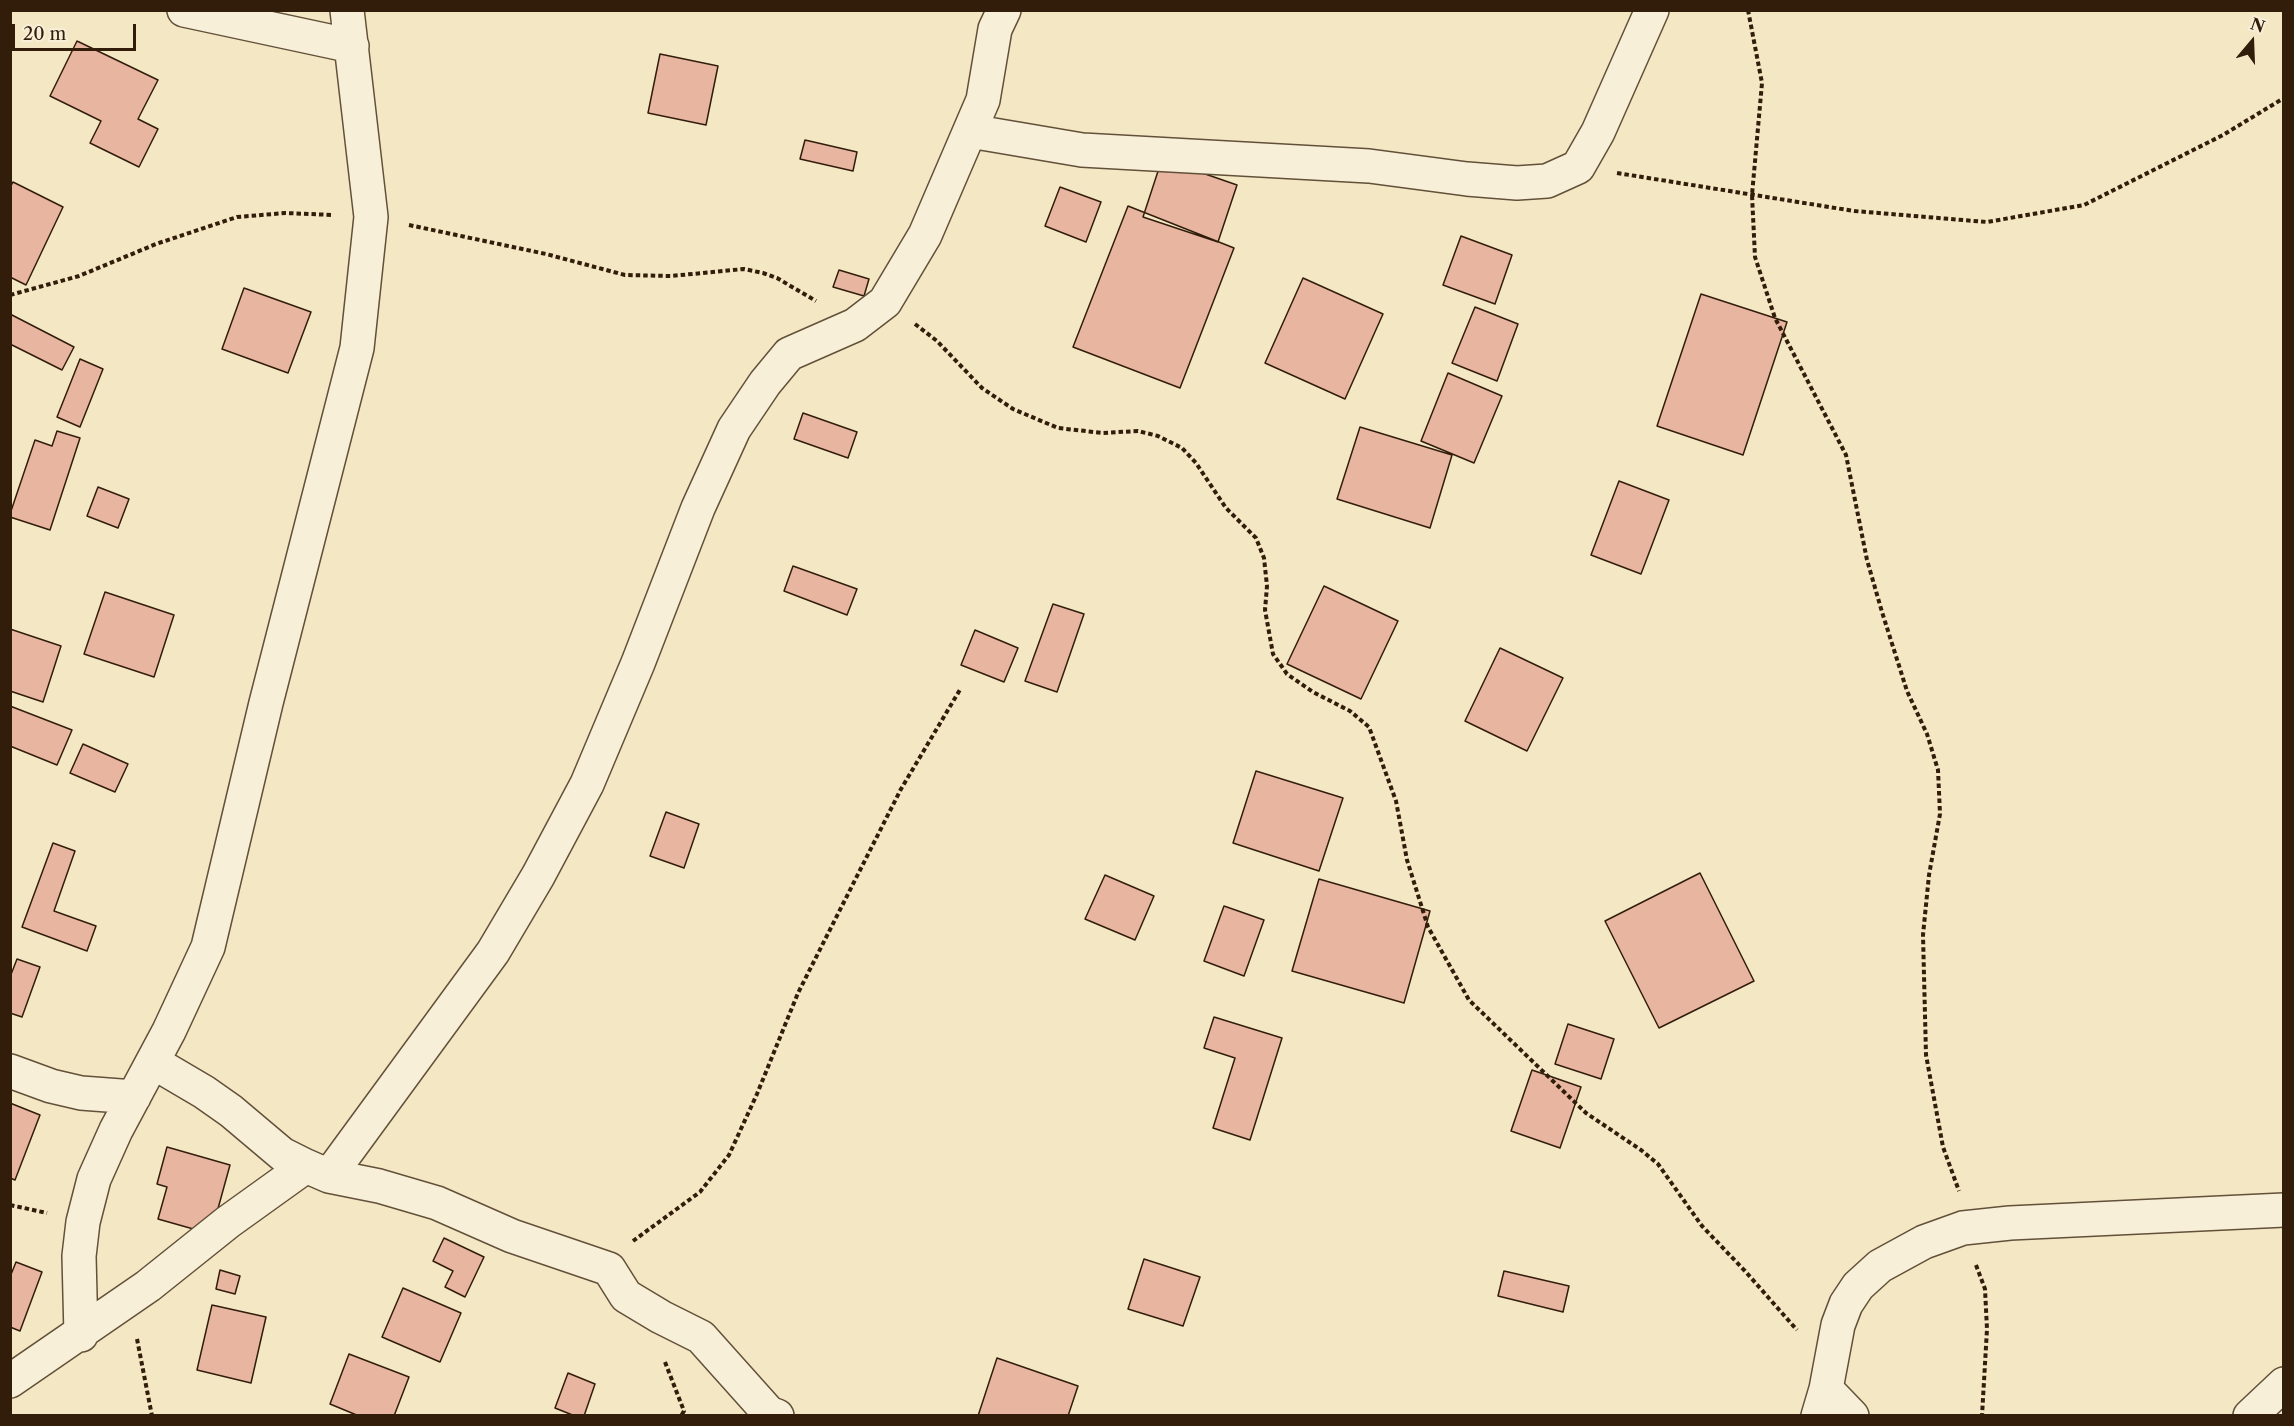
<!DOCTYPE html>
<style>
body{margin:0}
#map{position:relative;width:2294px;height:1426px;overflow:hidden;background:#f4e7c4;font-family:"Libre Caslon Text",serif}
canvas{display:block}
.frame{position:absolute;inset:0;border:12px solid #321d0b;pointer-events:none}
.north{position:absolute;left:2222px;top:12px;width:60px;height:60px;-webkit-text-stroke:4px #f8efd9;paint-order:stroke;rotate:19deg;font-size:16px;font-weight:700;line-height:24px;text-align:center;color:#321d0b}
.north::after{content:'';display:block;margin:auto;width:21px;height:27px;background:#321d0b;clip-path:polygon(50% 0,100% 100%,50% 72%,0 100%)}
.scale{position:absolute;left:12px;top:24px;width:124px;height:27px;box-sizing:border-box;border:3px solid #321d0b;border-top:0;padding-left:8px;font-size:18px;line-height:21px;white-space:nowrap;color:#321d0b;-webkit-text-stroke:4px #f8efd9;paint-order:stroke}
</style>
<div id="map">
<canvas width="2294" height="1426"></canvas>
<div class="frame"></div>
<div class="north">N</div>
<div class="scale">20 m</div>
</div>
<script>
const c = document.querySelector('canvas').getContext('2d');
c.lineJoin = 'round';
function fillPath(path, color) { c.fillStyle = color; c.fill(path, 'evenodd'); }
const poly = rows => new Path2D(rows.map(r => 'M' + r).join(''));
function trace(path, color, width, dash) { c.strokeStyle = color; c.lineWidth = width; c.lineCap = dash ? 'butt' : 'round'; c.setLineDash(dash || []); c.stroke(path); }
const building = poly([
 [77,41,158,80,138,119,158,129,139,167,90,143,101,121,50,96,77,41],
 [660,54,718,66,706,125,648,113,660,54],
 [805,140,857,152,853,171,800,159,805,140],
 [1162,159,1237,185,1218,242,1143,217,1162,159],
 [13,182,63,207,26,285,10,277,10,187,13,182],
 [1060,187,1101,202,1086,242,1045,226,1060,187],
 [1128,206,1234,248,1180,388,1073,347,1128,206],
 [1461,236,1512,255,1495,304,1443,285,1461,236],
 [839,270,869,279,864,296,833,287,839,270],
 [1303,278,1383,314,1345,399,1265,363,1303,278],
 [244,288,311,312,288,373,222,349,244,288],
 [1701,294,1787,322,1743,455,1657,426,1701,294],
 [1475,307,1518,324,1497,381,1452,363,1475,307],
 [10,314,74,347,62,370,10,344,10,314],
 [80,359,103,369,80,427,57,417,80,359],
 [1448,373,1502,396,1474,463,1421,441,1448,373],
 [803,413,857,432,848,458,794,439,803,413],
 [1360,427,1452,455,1430,528,1337,499,1360,427],
 [57,431,80,438,50,530,10,517,10,514,35,440,52,446,57,431],
 [1619,481,1669,500,1641,574,1591,555,1619,481],
 [98,487,129,499,118,528,87,516,98,487],
 [793,566,857,589,847,615,784,591,793,566],
 [1324,586,1398,621,1361,699,1287,664,1324,586],
 [105,592,174,615,154,677,84,654,105,592],
 [1053,604,1084,614,1057,692,1025,681,1053,604],
 [10,629,61,646,43,702,10,691,10,629],
 [975,630,1018,648,1004,682,961,665,975,630],
 [1500,648,1563,678,1527,751,1465,721,1500,648],
 [10,706,72,730,57,765,10,746,10,706],
 [83,744,128,764,115,792,70,773,83,744],
 [1256,771,1343,798,1319,871,1233,843,1256,771],
 [666,812,699,824,684,868,650,856,666,812],
 [53,843,75,851,54,911,96,926,87,951,22,927,53,843],
 [1700,873,1754,981,1659,1028,1605,921,1700,873],
 [1105,875,1154,896,1135,940,1085,919,1105,875],
 [1319,879,1430,911,1404,1003,1292,971,1319,879],
 [1224,906,1264,920,1244,976,1204,961,1224,906],
 [17,959,40,967,22,1017,10,1013,10,977,17,959],
 [1214,1017,1282,1038,1250,1140,1213,1128,1235,1058,1204,1048,1214,1017],
 [1568,1024,1614,1039,1601,1079,1555,1064,1568,1024],
 [1532,1070,1581,1087,1560,1148,1511,1131,1532,1070],
 [10,1103,40,1115,15,1180,10,1178,10,1103],
 [167,1147,230,1165,211,1234,158,1219,167,1187,157,1184,167,1147],
 [444,1238,484,1257,465,1297,445,1287,453,1271,433,1261,444,1238],
 [1144,1259,1200,1277,1183,1326,1128,1309,1144,1259],
 [16,1262,42,1272,20,1331,10,1327,10,1277,16,1262],
 [220,1270,240,1276,235,1294,216,1289,220,1270],
 [1504,1271,1569,1286,1563,1312,1498,1296,1504,1271],
 [403,1288,461,1313,440,1362,382,1337,403,1288],
 [212,1305,266,1317,251,1383,197,1370,212,1305],
 [349,1354,409,1377,394,1416,359,1416,330,1404,349,1354],
 [997,1358,1078,1386,1068,1416,978,1416,997,1358],
 [568,1373,595,1384,584,1416,575,1416,555,1408,568,1373]
]);
fillPath(building, '#e8b5a1');
trace(building, '#321d0b', 1.5);
const minor = poly([
 [184,10,352,46],
 [970,131,1082,150,1369,166,1467,179,1517,183,1547,181,1578,167,1598,132,1652,10],
 [153,1062,204,1092,231,1111,282,1154,306,1166,329,1176,379,1186,437,1203,512,1236,609,1269,626,1296,661,1317,701,1337,769,1413,777,1416],
 [10,1071,51,1086,81,1093,134,1097],
 [329,1176,493,952,538,876,587,784,638,663,698,508,734,429,765,383,789,354,855,325,885,302,925,235,983,100,995,29,1004,10],
 [81,1335,79,1256,83,1222,94,1179,116,1130,169,1031,208,947,266,703,357,348,371,217,347,10],
 [10,1381,148,1286,228,1222,306,1166],
 [1826,1389,1852,1416],
 [1818,1416,1826,1389,1838,1325,1846,1304,1858,1286,1880,1266,1924,1242,1963,1228,2010,1223,2284,1210],
 [2250,1416,2284,1384]
]);
trace(minor, '#625039', 36);
trace(poly([
 [1748,10,1762,83,1752,195,1755,257,1775,318,1846,455,1867,560,1882,612,1907,691,1927,734,1938,770,1940,814,1929,875,1923,935,1926,1055,1943,1147,1959,1191],
 [1617,173,1854,211,1987,222,2084,205,2223,135,2284,98],
 [409,225,546,254,625,275,671,276,744,269,763,273,777,278,816,301],
 [10,295,79,276,156,244,237,217,285,213,333,215],
 [915,324,937,341,982,388,1013,409,1058,428,1103,433,1138,431,1158,436,1182,448,1196,463,1226,508,1256,538,1264,558,1267,586,1265,610,1273,654,1287,674,1313,692,1350,711,1369,727,1396,801,1407,860,1428,927,1469,1000,1586,1113,1641,1150,1658,1164,1702,1226,1745,1271,1797,1330],
 [10,1205,47,1213],
 [633,1241,700,1192,729,1155,757,1094,798,993,901,789,961,688],
 [1976,1265,1985,1289,1987,1329,1982,1416],
 [137,1339,152,1416],
 [665,1362,684,1411,681,1416]
]), '#321d0b', 4, [4.5, 3]);
trace(minor, '#f8efd9', 33);
</script>
